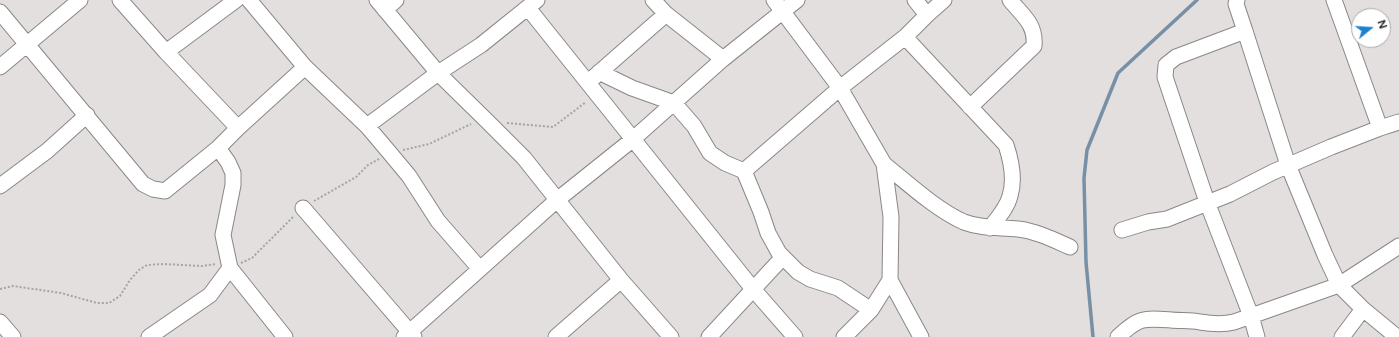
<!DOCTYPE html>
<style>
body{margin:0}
#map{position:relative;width:1399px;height:337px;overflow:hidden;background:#e2dfde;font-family:Figtree,sans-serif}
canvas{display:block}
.north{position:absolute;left:1351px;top:8px;width:40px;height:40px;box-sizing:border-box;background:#fff;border:1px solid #aaa;border-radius:50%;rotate:72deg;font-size:11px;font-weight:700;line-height:16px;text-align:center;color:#2b2a2a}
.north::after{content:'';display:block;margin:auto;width:14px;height:18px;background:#1d82cd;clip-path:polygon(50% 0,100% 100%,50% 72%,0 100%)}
</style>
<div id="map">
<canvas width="1399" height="337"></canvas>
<div class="north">N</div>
</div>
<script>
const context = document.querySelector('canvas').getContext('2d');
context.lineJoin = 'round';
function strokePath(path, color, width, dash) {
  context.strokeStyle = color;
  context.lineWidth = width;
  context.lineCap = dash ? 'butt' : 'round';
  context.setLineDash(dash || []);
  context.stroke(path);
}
strokePath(new Path2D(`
 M1093,337L1086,262L1084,178L1087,150L1118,73L1197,0`), '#7890a6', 3.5);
const minor = new Path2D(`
 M120,0L166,52L238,128
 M249,0L305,67L367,126L389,152L409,176L438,221L480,269
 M377,0L438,73L487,121L524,158L621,280L671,337
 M653,0L666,14L723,59
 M774,0L840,88L884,164L891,217L890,280L921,337
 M915,0L927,15
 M1237,0L1236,4L1245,31
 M1334,0L1380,128
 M528,8L753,289L795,337
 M385,10L396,0
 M0,12L143,184L153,189L165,191L218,148L238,128L305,67
 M905,37L1006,145C1011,160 1015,180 1010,196C1007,208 997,219 990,228
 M166,52L236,0
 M0,67L80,0
 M599,72L632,88L674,103L694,126L710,153L725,163L744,171L761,212L768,233L779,253L798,272L810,279L838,288L871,310
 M593,78L666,14
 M970,107L1034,46C1036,24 1023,16 1010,0
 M367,126L438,73L481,45L537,0
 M218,148L228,162L233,173V185L223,235L230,268L285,337
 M884,164C906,182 938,211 964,222C982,229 1000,227 1018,229C1036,231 1054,240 1070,247
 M744,171L840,88L905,37L927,15L944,0
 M0,186L47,151L87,115
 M303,208L414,337
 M1122,230L1148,222L1167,219L1230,194L1273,172L1331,147L1380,128L1399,122
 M0,322L13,337
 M149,337L210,295L230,268
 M404,337L557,200L632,140L723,59L797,0
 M556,337L621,280
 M709,337L783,257
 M844,337L871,310L890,280
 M1118,337C1139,317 1144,318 1171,320C1181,321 1190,320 1200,322C1212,324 1222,325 1234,322L1339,285L1399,246
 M1257,337L1251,316L1207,202L1165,77L1166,65L1176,57L1245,31L1288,165L1325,255L1339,285L1363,309L1397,337
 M1342,337L1363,309`);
strokePath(minor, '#8b8787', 17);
strokePath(new Path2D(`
 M507,123L553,127L586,102
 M403,150L429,144L471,124
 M314,201L356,177L368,165L379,159
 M241,263L252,258L293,217
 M0,289L13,286L61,293L97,303H109L120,296L130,280L139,270L147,265L163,264L202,266L216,264`), '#a6a4a3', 2, [2, 2]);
strokePath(minor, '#fff', 15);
</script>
